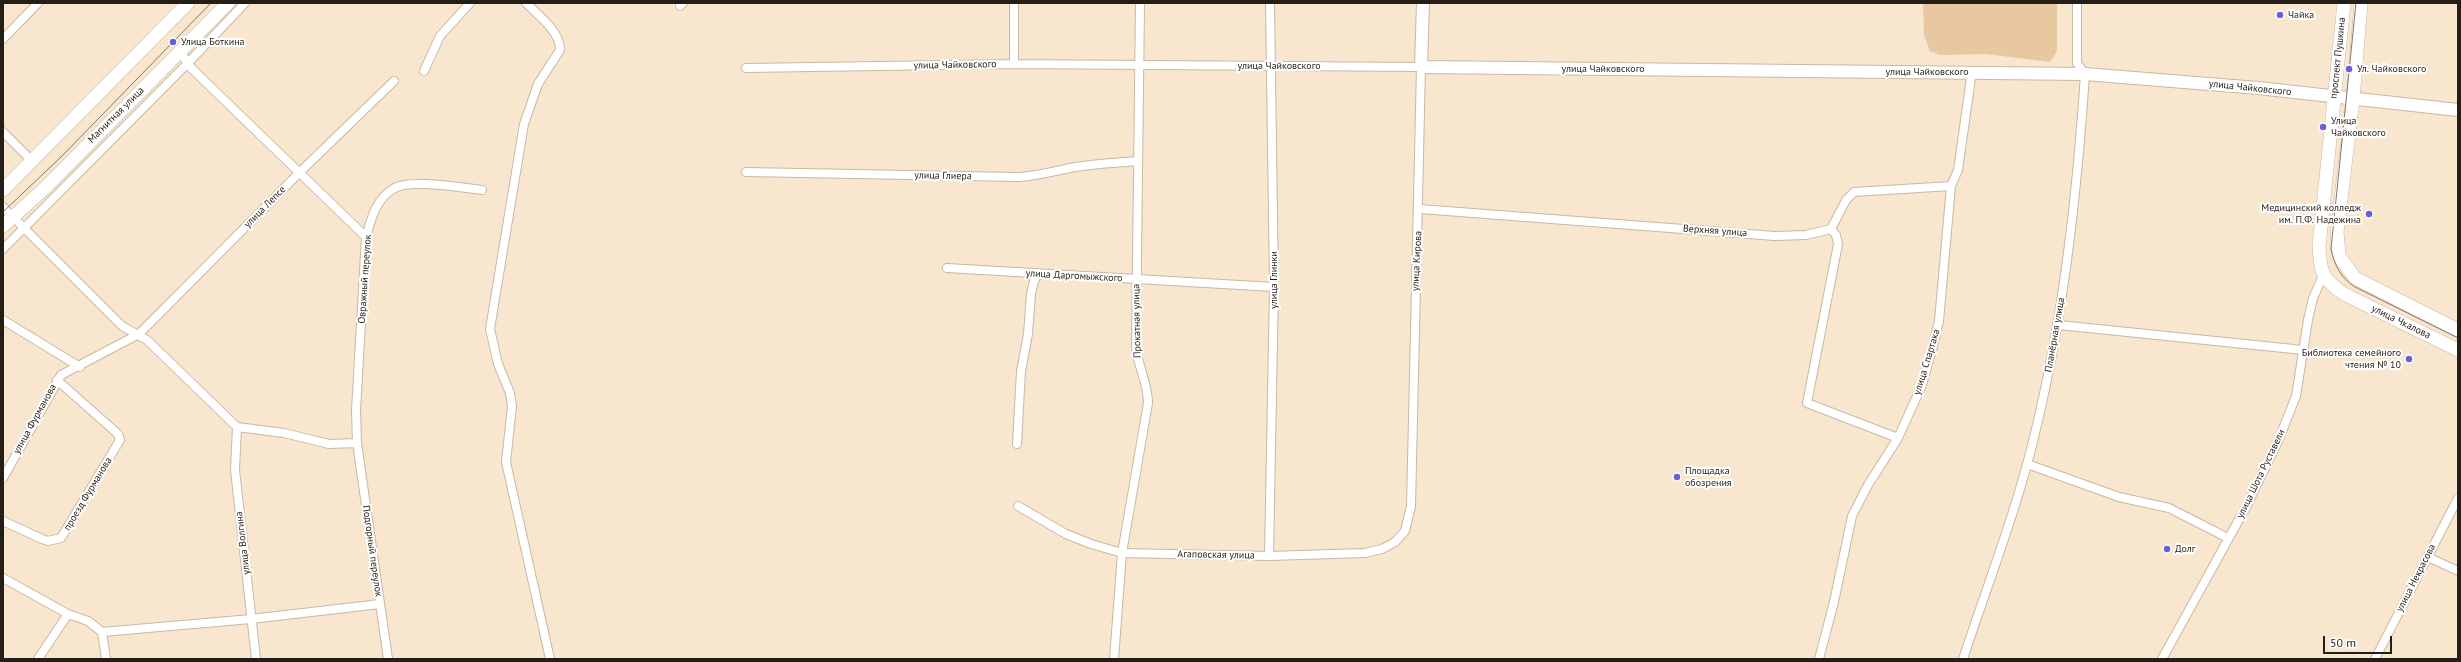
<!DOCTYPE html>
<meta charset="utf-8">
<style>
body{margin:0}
#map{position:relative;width:2461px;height:662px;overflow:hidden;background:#f8e6cf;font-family:"PT Sans",sans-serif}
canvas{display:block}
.frame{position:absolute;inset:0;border:4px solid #251e16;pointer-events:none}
.scale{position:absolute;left:2323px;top:636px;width:69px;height:18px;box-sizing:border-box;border:2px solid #251e16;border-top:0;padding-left:5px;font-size:12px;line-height:14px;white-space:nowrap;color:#251e16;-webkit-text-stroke:3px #fff;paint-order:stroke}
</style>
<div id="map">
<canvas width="2461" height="662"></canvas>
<div class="frame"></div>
<div class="scale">50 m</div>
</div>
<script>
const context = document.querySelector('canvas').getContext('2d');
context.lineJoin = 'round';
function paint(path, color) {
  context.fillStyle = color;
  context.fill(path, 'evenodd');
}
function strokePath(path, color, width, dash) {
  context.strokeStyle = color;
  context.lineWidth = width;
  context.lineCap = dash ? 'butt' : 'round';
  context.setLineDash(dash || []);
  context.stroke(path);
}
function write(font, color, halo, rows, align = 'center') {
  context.font = font + ' "PT Sans",sans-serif';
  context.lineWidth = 4;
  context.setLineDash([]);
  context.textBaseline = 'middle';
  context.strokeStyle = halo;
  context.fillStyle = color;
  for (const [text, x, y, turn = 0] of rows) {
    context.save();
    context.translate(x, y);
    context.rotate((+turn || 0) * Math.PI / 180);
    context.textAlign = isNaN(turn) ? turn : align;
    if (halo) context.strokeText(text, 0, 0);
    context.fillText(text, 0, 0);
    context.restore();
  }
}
paint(new Path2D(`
 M1923,3H2057V51L2050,62L1986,54L1940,55L1930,51L1924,35Z`), '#e7c8a1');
const street = new Path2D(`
 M245,3L187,64L366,237
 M526,3C538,15 561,32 560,50L538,84L524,124L490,329L498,364L510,393L512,406L506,462L550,659
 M680,6L683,3
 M3,39L38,3
 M1014,64V3
 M746,68L1014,64L1421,67L1411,506L1405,531L1395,542L1382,549L1365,553L1269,556L1122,553L1091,544L1066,534L1018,506
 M424,71L440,36L470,3
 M3,132L32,161
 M746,172L1018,177C1036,176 1052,172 1070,168C1092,164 1115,163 1138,161
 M3,207L122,326L147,340L237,427L284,433L329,444L357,443
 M1420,209L1775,236L1806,235L1831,229L1836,235L1838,244L1807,403L1898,438
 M1831,229L1846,200L1854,192L1951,186
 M3,249L187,64L181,50
 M947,268L1274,287
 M3,320L80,367
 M2059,325L2303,350
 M237,427L235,470L256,659
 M1017,444L1021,371L1028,334L1031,294L1034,281L1039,273
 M2027,464L2119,497L2169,508L2228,538
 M3,478L61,375L139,334L300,172L394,81
 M3,521L42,539L48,541L61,538L120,440L118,434L57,380
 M1269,556L1274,287L1270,3
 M2428,557L2458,571
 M3,578L68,614L88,621L102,632L251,619L380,604
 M102,632L106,659
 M38,659L68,614
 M388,659L357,443L356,410L366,237C371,219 376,199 393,189C408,178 462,188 482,190
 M1114,659L1122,553L1148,403C1148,382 1137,366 1136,345L1140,3
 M1819,659L1834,602L1852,516L1868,485L1898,438L1922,385L1932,350L1939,321L1951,186L1958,170L1972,71
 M1963,659C1988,583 2018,507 2036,429C2064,313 2077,193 2085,74L2077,63V3
 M2162,659L2246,507L2279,439L2296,396L2308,320L2313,298L2323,276
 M2375,659L2458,498`);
const secondary = new Path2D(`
 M1423,3L1421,67L2085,74L2258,88L2458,110`);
const primary = new Path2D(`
 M2344,3L2319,246C2320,272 2322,279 2344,294L2458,350
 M2361,3L2353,99L2337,232L2339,256L2355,278L2458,330
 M3,190L188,3
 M3,226L46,187L228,3`);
strokePath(street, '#cab8a3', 10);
strokePath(secondary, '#cab8a3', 14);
strokePath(primary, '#cab8a3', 14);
strokePath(street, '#fff', 8);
strokePath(secondary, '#fff', 12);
strokePath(primary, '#fff', 13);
strokePath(new Path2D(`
 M2356,3L2331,249C2335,266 2340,277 2355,287L2458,338
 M3,212L63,155L211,3`), '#84786a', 1);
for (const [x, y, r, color] of [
 [2280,15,4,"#695fd9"],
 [173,42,4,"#695fd9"],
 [2349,69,4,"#695fd9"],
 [2323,127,4,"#695fd9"],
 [2369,214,4,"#695fd9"],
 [2409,359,4,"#695fd9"],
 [1677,477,4,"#695fd9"],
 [2167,549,4,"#695fd9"]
]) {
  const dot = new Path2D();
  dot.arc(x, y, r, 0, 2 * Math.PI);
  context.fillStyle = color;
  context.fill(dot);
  strokePath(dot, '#fff', 1.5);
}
write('10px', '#251e16', '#fff', [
 ["Чайка",2288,15],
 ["Улица Боткина",181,42],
 ["Ул. Чайковского",2357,69],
 ["Улица",2331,121],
 ["Чайковского",2331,133],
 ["Медицинский колледж",2361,208,"right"],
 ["им. П.Ф. Надежина",2361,220,"right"],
 ["Библиотека семейного",2401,353,"right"],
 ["чтения № 10",2401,365,"right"],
 ["Площадка",1685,471],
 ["обозрения",1685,483],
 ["Долг",2175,549]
], 'left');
write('10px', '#251e16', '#fff', [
 ["проспект Пушкина",2338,58,-84],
 ["улица Чайковского",955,65,-1],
 ["улица Чайковского",1279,66],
 ["улица Чайковского",1603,69],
 ["улица Чайковского",1927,72],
 ["улица Чайковского",2250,88,6],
 ["Магнитная улица",116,115,-45],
 ["улица Глиера",943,176,1],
 ["улица Лепсе",265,207,-45],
 ["Верхняя улица",1715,231,4],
 ["улица Кирова",1417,261,-87],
 ["улица Даргомыжского",1074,276,3],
 ["Овражный переулок",365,279,-86],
 ["улица Глинки",1274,280,-90],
 ["Прокатная улица",1137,321,-91],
 ["улица Чкалова",2401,322,26],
 ["Планёрная улица",2055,335,-80],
 ["улица Спартака",1927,362,-73],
 ["улица Фурманова",35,419,-61],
 ["улица Шота Руставели",2261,474,-64],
 ["проезд Фурманова",88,494,-59],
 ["улица Волгина",243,543,-97],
 ["Подгорный переулок",372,551,82],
 ["Агаповская улица",1216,555,1],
 ["улица Некрасова",2416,578,-63]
]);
</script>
